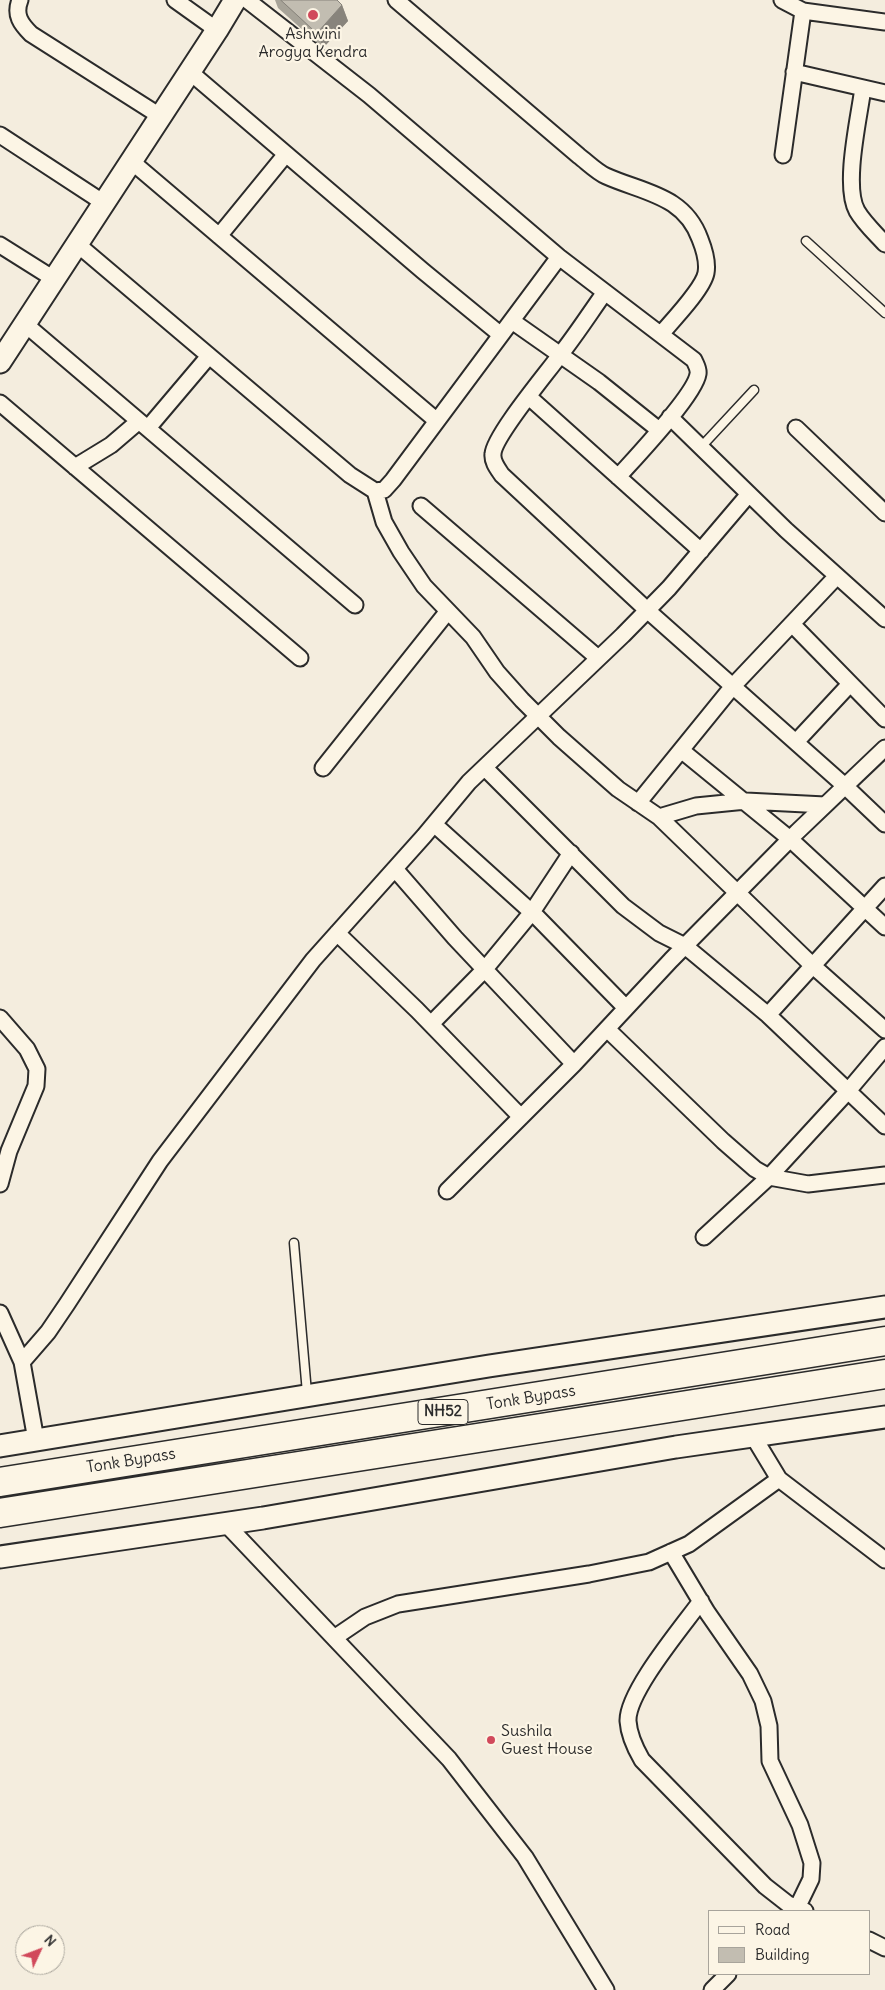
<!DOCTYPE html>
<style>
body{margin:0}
#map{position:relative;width:885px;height:1990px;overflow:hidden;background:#f4edde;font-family:Delius,sans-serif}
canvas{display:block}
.legend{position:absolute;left:708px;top:1910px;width:162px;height:65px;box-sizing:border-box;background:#fcf5e5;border:1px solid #a8a49b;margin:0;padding:6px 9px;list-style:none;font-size:15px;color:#2b2b2b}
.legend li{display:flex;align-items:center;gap:10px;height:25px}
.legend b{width:25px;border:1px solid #a8a49b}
.north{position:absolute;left:15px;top:1925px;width:50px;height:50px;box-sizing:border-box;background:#fcf5e5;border:1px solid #a8a49b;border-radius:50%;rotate:47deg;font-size:14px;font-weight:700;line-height:20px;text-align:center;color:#2b2b2b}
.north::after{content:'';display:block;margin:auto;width:18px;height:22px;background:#d1495b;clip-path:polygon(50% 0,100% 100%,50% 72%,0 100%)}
</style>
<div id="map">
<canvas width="885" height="1990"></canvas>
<ul class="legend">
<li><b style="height:6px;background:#fcf5e5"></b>Road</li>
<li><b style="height:14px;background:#c2bdb1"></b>Building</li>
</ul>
<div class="north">N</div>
</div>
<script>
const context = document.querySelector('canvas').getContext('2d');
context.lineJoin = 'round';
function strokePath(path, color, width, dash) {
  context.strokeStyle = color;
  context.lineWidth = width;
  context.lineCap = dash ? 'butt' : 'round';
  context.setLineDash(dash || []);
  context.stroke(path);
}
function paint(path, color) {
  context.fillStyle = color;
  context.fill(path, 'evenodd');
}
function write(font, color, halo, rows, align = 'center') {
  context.font = font + ' Delius,sans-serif';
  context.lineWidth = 4.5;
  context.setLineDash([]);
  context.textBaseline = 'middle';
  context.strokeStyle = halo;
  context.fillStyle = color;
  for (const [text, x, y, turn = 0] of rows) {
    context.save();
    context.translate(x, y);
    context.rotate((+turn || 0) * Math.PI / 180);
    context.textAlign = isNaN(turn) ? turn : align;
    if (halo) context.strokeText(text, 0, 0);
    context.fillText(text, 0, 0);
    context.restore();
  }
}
const lane = new Path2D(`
 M806,241L885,313
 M701,447L754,390
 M294,1243L307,1393`);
const street = new Path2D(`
 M20,0C14,15 21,24 31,34L160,116
 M175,0L217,30
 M247,0L369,95L559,257L694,360C696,365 699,369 698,374C695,395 634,459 618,477
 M396,0L579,156C587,162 597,172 606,176C644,193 684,195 700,239C704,249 708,262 706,273C703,289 672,321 661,334
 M782,0L803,11L885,22
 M190,72L423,271L501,335
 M794,72L885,93
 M863,88C859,118 843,186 857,211C864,223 876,234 885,244
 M0,135L104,203
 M783,155L803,11
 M131,161L437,421
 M219,236L286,154
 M77,244L350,475L375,491L384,490L393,480L559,257
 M0,245L54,279
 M605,292C590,313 576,335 560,355C547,373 494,436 493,454C492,462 498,469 502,475L647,610L845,786L885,824
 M512,321L599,382L659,430
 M25,324L355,605
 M529,397L701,551
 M0,403L300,658
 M670,417L786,530L885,619
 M148,428L209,356
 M796,428L885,513
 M75,467L111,445L139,421
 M375,491L384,522L401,552L424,586L473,637L497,672L522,700L559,737L618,789L659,817L812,965L885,1030
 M421,506L598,658
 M792,624L885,719
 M796,742L850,684
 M681,750L790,839L885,927
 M323,768L448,611
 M485,768L623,906L659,933L685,946L768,1015L885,1126
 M638,803L733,686L837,576
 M659,817L696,806L746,801L825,805
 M434,824L537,917L626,1008
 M395,869L455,938L574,1064
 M337,933L417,1010L521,1117
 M768,1015L885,886
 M0,1018L27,1049L37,1069L36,1086L9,1151L0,1184
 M431,1024L485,969L532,912L571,853
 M607,1029L723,1141L755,1169L769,1177L808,1184L885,1175
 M447,1191L574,1064L671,960L797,832L885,748
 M704,1237L769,1177L848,1091L885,1047
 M0,1313L22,1362L36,1440
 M22,1362L48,1332L67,1304L160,1161L313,960L424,836L469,782L623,635L669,588L749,494
 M753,1436L779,1479L885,1560
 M225,1523L449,1759L525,1857L606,1990
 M671,1552L707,1612L750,1674L763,1701L769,1726L770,1761L800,1825L812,1863L811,1879L797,1908L794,1911
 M701,1601C683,1626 627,1692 628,1721C629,1736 635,1748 642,1760L765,1886L788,1904L805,1911
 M334,1638L365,1617L398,1604L589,1574L649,1562L689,1544L779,1479
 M869,1940L885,1948
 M712,1990L728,1974`);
const secondary = new Path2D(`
 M0,362L217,30L235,0
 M0,1446L489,1366L885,1307
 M0,1557L263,1518L676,1447L885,1417`);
const highway = new Path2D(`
 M0,1482L885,1341
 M0,1513L885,1374`);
strokePath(lane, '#2b2b2b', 11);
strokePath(street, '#2b2b2b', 19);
strokePath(secondary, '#2b2b2b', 25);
strokePath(highway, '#2b2b2b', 31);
strokePath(lane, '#fcf5e5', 8);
strokePath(street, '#fcf5e5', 15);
strokePath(secondary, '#fcf5e5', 21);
strokePath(highway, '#fcf5e5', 28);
paint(new Path2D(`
 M275,0H337L342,5L348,21L323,48L278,8Z`), '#a7a398');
paint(new Path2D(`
 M342,5L348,21L323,48L317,33Z`), '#88847c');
const building = new Path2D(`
 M281,0H337L342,5L317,33Z`);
paint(building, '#c2bdb1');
strokePath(building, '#88847c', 1);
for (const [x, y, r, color] of [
 [313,15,6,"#d1495b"],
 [491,1740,5,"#d1495b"]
]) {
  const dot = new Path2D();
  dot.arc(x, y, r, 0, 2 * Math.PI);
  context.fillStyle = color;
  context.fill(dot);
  strokePath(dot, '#fcf5e5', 2);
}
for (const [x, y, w] of [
 [443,1412,50]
]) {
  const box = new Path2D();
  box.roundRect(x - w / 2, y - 12.5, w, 25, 4);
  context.fillStyle = '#fcf5e5';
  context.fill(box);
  strokePath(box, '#2b2b2b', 1);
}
write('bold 15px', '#2b2b2b', null, [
 ["NH52",443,1412]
]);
write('16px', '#2b2b2b', '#fcf5e5', [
 ["Ashwini",313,34],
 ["Arogya Kendra",313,52],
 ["Sushila",501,1731,"left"],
 ["Guest House",501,1749,"left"]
]);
write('16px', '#2b2b2b', '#fcf5e5', [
 ["Tonk Bypass",531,1398,-9],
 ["Tonk Bypass",131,1461,-9]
]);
</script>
